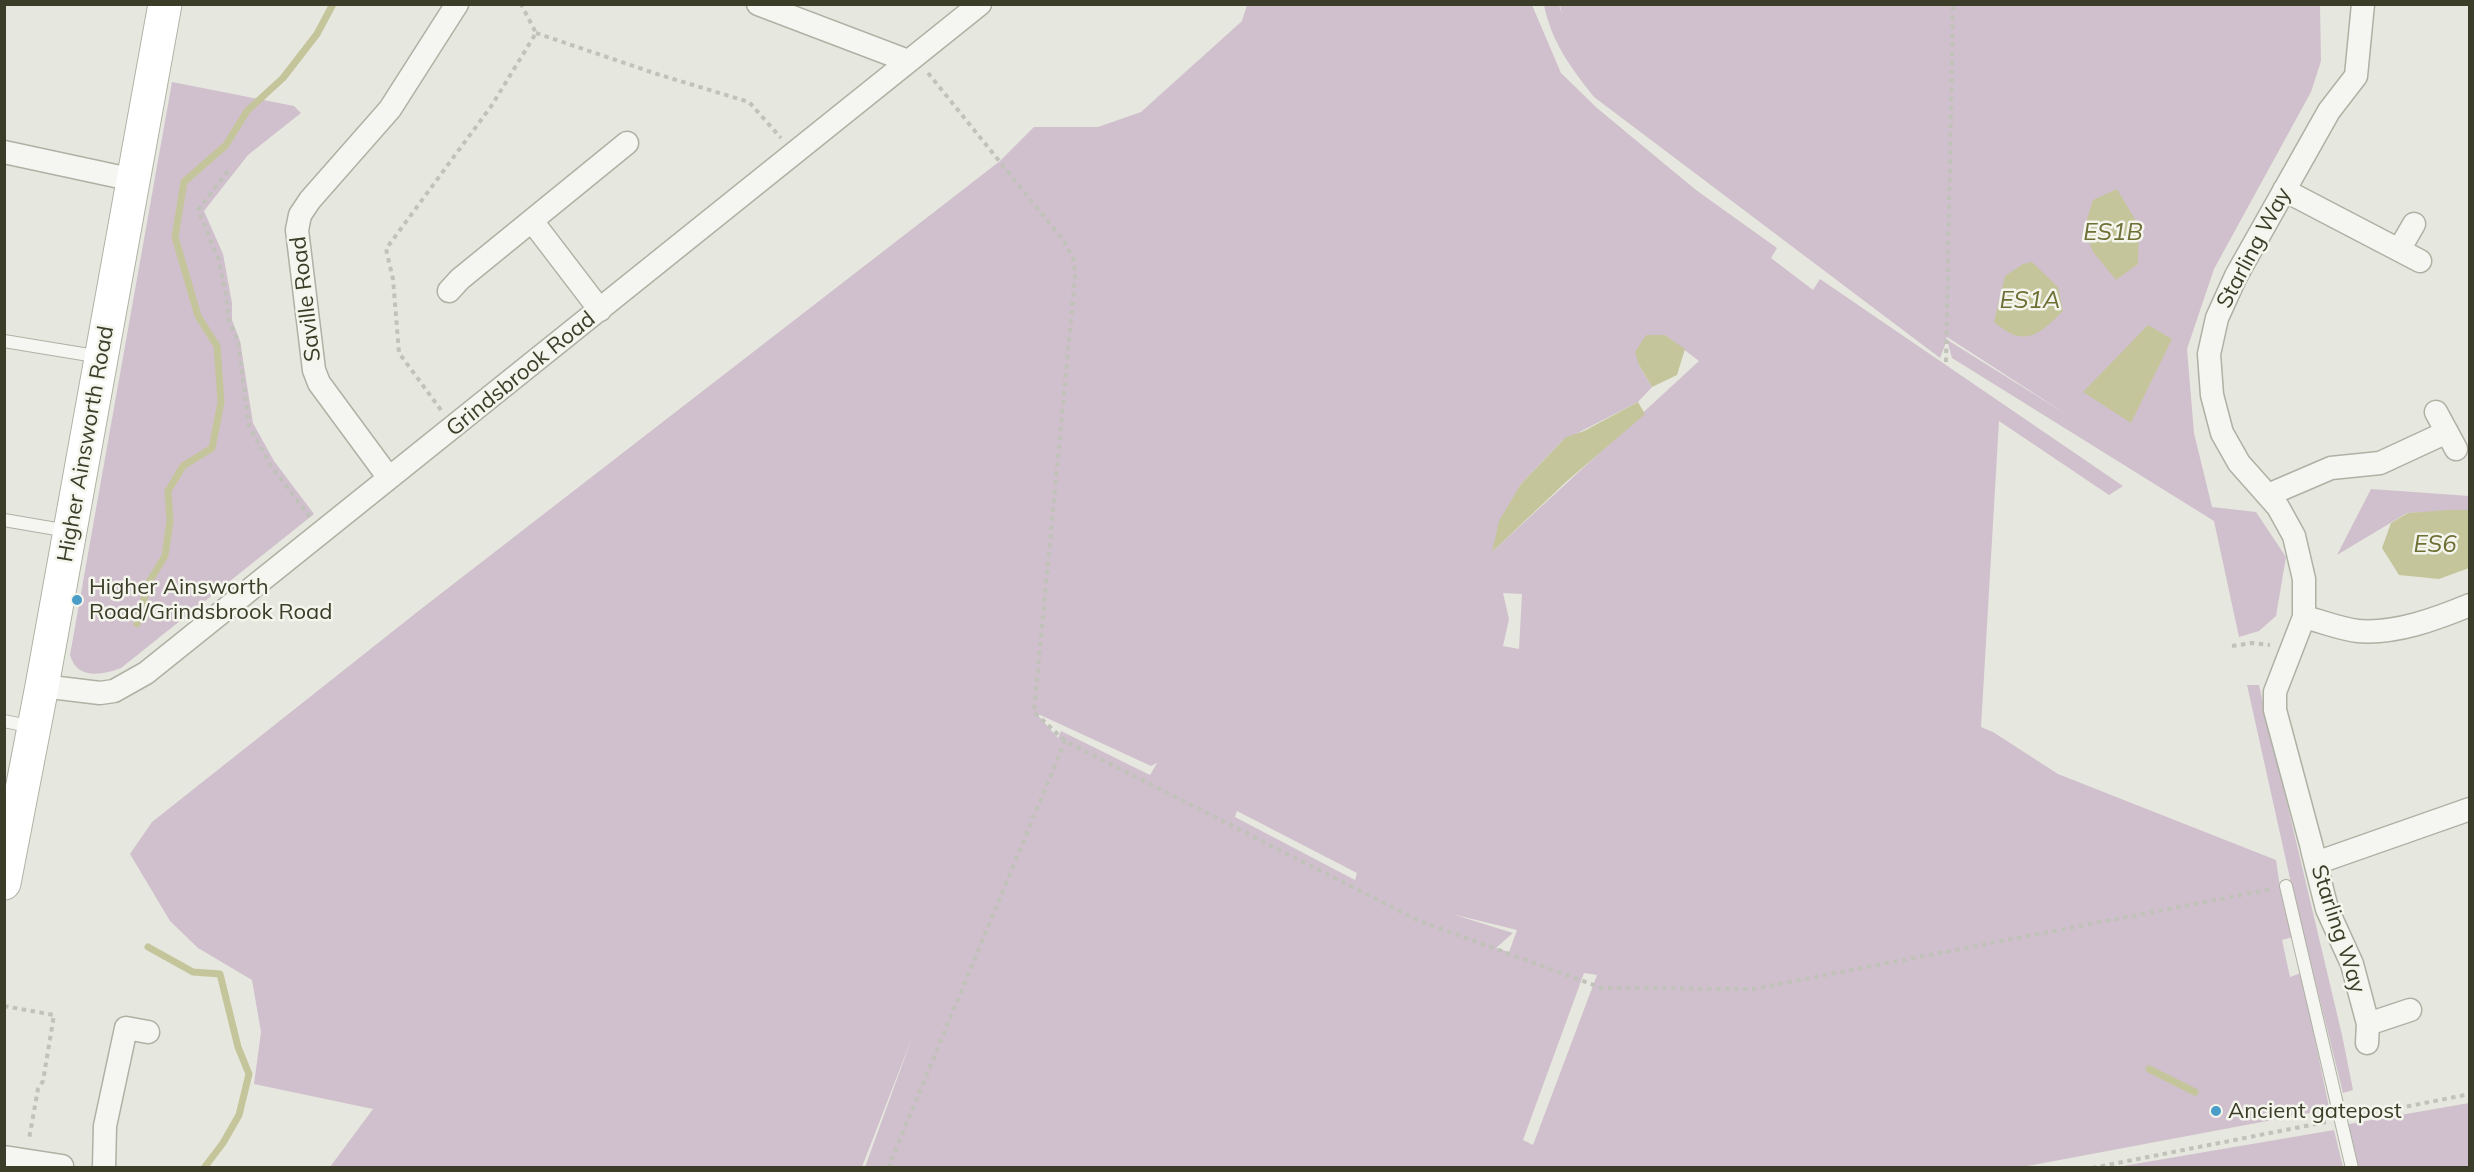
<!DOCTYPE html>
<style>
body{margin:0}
#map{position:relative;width:2474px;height:1172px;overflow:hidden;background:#e6e7de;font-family:Mulish,sans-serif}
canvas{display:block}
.frame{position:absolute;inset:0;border:6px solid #3b3d28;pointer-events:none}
</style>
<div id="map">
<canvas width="2474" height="1172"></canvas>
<div class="frame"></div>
</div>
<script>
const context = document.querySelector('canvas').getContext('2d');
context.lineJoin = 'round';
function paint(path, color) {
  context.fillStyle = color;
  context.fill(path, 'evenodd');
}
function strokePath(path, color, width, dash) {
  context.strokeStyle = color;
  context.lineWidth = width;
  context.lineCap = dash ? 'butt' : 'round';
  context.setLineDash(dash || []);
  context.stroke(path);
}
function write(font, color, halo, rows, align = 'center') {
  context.font = font + ' Mulish,sans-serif';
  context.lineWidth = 5;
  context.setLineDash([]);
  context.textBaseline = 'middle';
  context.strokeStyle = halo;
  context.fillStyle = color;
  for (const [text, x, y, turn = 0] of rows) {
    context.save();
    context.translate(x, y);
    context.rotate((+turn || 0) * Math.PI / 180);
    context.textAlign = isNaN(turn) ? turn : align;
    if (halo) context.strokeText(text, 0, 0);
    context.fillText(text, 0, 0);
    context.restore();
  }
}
paint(new Path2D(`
 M1247,5H1532L1561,73L1597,108L1696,190L1777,248L1771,258L1813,290L1820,279L2123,486L2109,495L1999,421L1981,727L1993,732L2058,774L2276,860L2280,887L2293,937L2282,940L2290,977L2301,973L2329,1107L2315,1112L2017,1168L865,1167L913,1035L862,1167H330L373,1109L254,1084L261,1032L252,980L198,948L170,921L130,854L152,822L421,609L1000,161L1034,127H1098L1141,112L1242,21ZM1665,335L1699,361L1493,551L1521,484L1562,441L1638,402L1652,387L1639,365ZM1503,593L1522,594L1519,649L1503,646L1509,619ZM1036,713L1151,766L1157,763L1150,775L1061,731L1058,738ZM1237,811L1357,873L1355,880L1235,817ZM1452,914L1517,930L1509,952L1496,948L1513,933ZM1584,973L1597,975L1533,1145L1523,1140Z
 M1544,5H1559L1562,14L1560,5H2320L2321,61L2311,92L2214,269L2187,349L2194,433L2212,507L2256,512L2286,557L2276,616L2259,631L2239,637L2214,521L1952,358L1947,340L1940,358L1594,97C1571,68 1551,41 1544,5ZM1947,337L2069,416L1946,339Z
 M172,82L294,106L301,113L248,155L204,211L223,254L232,303V320L240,341L253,423L274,461L314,514L121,668C102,675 77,680 70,655Z
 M2371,489L2469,496V511L2407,513L2337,555Z
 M2247,685H2259L2342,1035L2353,1090L2343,1093L2291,883Z
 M2469,1103V1167H2353L2341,1119L2349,1124Z
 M2334,1130L2343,1167H2117Z`), '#d0c0cd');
paint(new Path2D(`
 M2117,189L2139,226L2138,264L2116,280L2093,252L2084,229L2093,200Z
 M2032,262L2058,287L2063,311C2038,336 2024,348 1994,322L2005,276L2023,264Z
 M2148,325L2172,339L2131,423L2083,392Z
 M1646,335H1665L1685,349L1677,375L1652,387L1639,365L1635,352Z
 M1638,402L1645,414L1567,481L1492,552L1499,521L1521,484L1566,437L1584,431Z
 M2449,510H2469V568L2439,579L2399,575L2382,548L2391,523L2408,513Z`), '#c5c59b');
strokePath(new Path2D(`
 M137,624L149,582L165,556L170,521L168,491L183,466L212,448L221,402L217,346L198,316L175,237L184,182L226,145L247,111L283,78L317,34L333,4
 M148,947L193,972L220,974L238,1047L249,1074L239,1115L223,1143L204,1168
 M2149,1069L2195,1092`), '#c5c59b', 7);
const lane = new Path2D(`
 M4,341L101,357
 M4,520L68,531
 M4,721L33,727
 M2286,886L2352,1168`);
const street = new Path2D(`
 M758,4L908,61
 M2363,4L2356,76L2329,111L2236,276L2217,318L2209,354L2212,395L2222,433L2239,463L2278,507L2294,536L2304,579V617L2275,692V710L2316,863L2470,809
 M4,152L134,180
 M2284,190L2420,261
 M532,221L600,310
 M2399,250L2414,224
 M449,291L460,279L627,143
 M2436,412L2456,449
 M389,478L319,383L314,370L297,230L300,215L310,200L390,109L457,4
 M2268,495L2331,468L2380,463L2447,432
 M2304,617C2321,621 2340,629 2358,631C2396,634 2436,619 2470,605
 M42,686L100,693L114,691L146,673L980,4
 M2312,849L2327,909L2352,964L2368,1024L2367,1043
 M2368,1024L2410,1010
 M4,1157L62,1166
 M104,1168L105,1126L126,1028L148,1032`);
const secondary = new Path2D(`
 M4,883L42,686L165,4`);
strokePath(lane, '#afb1a4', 14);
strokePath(street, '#afb1a4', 25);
strokePath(secondary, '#afb1a4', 35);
strokePath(new Path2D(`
 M536,33L657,74L749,102L781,138
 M928,73L1064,241L1074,260L1075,277L1034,712L1065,741L1417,920L1602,988L1753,989L2272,889
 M228,171L198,210L218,258L226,295L229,321L238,341L249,426L271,466L310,517
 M1946,362L1953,4
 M441,410L399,353L393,279L386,249L492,105L536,33L521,4
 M2232,646L2252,643L2270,645
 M4,1006L54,1015L43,1081L38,1089L29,1139
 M2354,1117L2470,1094
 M888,1168L1065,741
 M2092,1168L2326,1122`), '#c1c2b9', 4, [4.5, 4.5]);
strokePath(lane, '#f5f6f1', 12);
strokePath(street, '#f5f6f1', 22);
strokePath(secondary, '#fff', 33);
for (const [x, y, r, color] of [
 [77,600,6,"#499dc7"],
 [2216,1111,6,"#499dc7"]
]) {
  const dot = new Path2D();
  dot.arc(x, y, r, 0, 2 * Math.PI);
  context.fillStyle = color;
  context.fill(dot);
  strokePath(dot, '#f4f5ed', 2);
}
write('22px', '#3b3d28', '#f4f5ed', [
 ["Starling Way",2254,248,-62],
 ["Saville Road",306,299,-97],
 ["Grindsbrook Road",521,374,-39],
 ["Higher Ainsworth Road",86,444,-80],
 ["Starling Way",2338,929,72]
]);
write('22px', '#3b3d28', '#f4f5ed', [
 ["Higher Ainsworth",89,587],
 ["Road/Grindsbrook Road",89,612],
 ["Ancient gatepost",2228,1111]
], 'left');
write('italic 24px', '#6d6f35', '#f4f5ed', [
 ["ES1B",2113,233],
 ["ES1A",2030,301],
 ["ES6",2435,545]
]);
</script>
